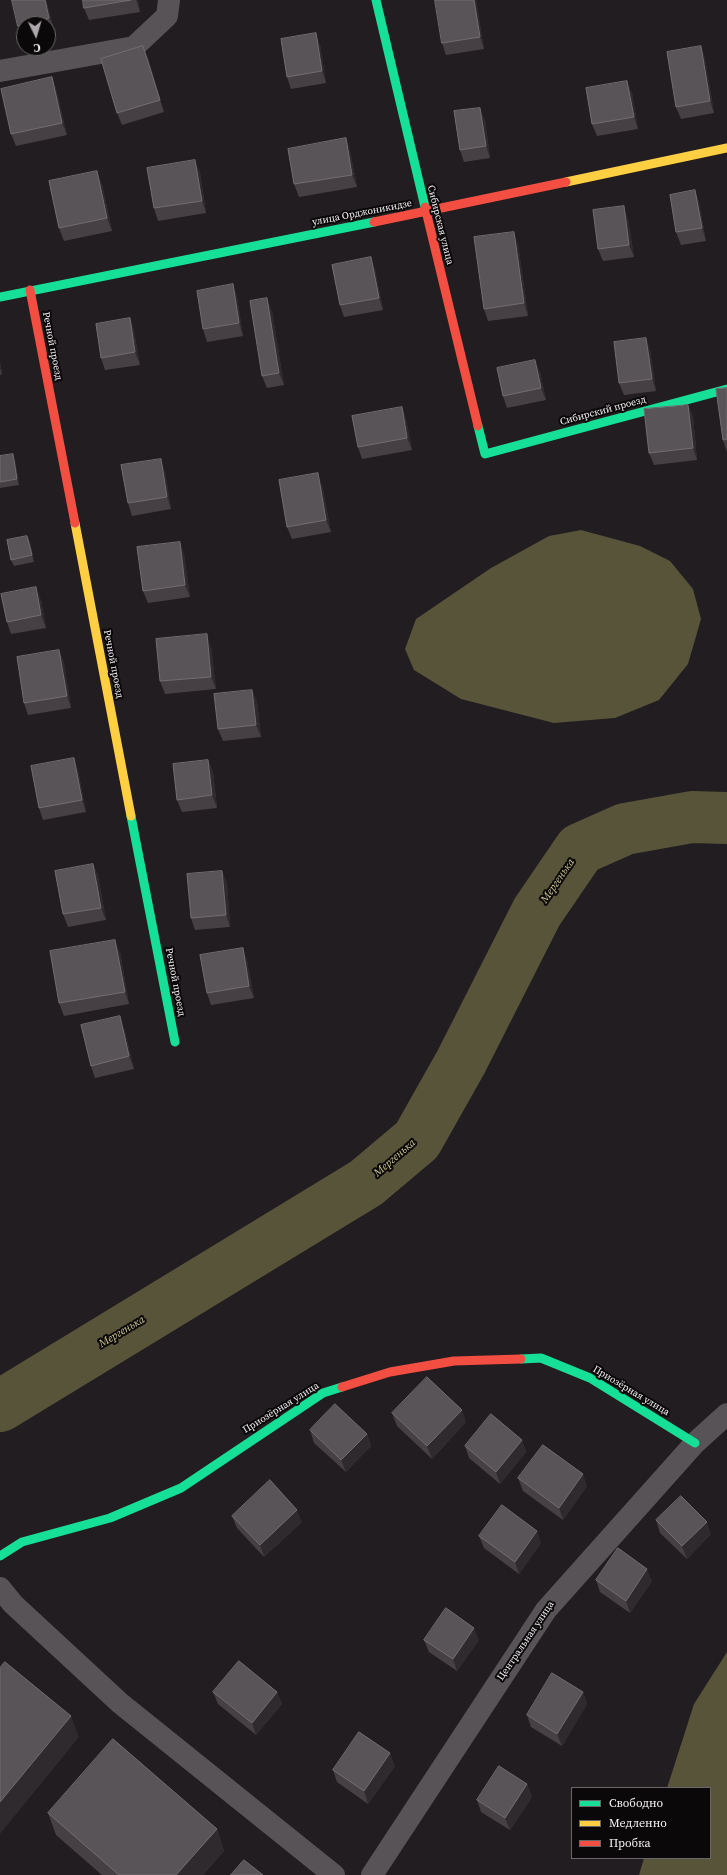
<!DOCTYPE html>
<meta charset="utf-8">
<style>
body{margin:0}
#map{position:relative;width:727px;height:1875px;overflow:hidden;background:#211d20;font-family:"Source Serif 4",serif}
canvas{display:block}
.legend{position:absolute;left:571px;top:1787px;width:140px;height:72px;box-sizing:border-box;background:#0a0809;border:1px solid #696668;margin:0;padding:5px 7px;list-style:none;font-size:12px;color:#f7f3f7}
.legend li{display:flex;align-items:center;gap:8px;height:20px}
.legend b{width:20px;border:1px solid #696668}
.north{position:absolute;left:16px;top:16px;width:40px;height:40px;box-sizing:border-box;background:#0a0809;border:1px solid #696668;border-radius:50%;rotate:175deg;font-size:11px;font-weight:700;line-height:16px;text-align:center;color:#f7f3f7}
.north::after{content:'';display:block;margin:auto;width:14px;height:18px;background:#aca8ac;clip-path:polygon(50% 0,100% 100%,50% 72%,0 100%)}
</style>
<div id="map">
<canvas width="727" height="1875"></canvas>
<ul class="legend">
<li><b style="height:5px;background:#16e098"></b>Свободно</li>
<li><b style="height:5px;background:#ffcf43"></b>Медленно</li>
<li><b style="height:5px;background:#f24e42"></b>Пробка</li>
</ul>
<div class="north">С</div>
</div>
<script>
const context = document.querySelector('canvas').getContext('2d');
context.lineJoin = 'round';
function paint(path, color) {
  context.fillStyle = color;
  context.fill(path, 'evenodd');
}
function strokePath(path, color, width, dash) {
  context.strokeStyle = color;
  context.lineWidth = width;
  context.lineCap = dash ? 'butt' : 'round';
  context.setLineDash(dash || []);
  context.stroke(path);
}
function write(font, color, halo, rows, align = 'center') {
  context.font = font + ' "Source Serif 4",serif';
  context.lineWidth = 4;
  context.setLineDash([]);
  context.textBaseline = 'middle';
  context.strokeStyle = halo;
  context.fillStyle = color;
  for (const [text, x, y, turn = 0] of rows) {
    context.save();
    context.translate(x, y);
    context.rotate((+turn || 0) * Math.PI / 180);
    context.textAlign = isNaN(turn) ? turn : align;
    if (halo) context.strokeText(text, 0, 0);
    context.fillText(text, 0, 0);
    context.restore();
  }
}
paint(new Path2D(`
 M581,530L640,546L670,561L693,589L701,619L688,664L659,700L615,718L554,723L461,699L414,670L405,649L416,619L491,568L549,536Z
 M727,1652V1875H639L644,1858H710V1788H667L694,1704Z`), '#575439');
strokePath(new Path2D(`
 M0,1406L366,1183L417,1140L461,1062L537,912L580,849L625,829L692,817L727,818`), '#575439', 52);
strokePath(new Path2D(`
 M0,71L134,47L167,16L169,0
 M0,1588L13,1604L120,1703L334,1875
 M372,1875L546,1610L695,1443L727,1414`), '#575356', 22);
strokePath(new Path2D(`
 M376,0L425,207
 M0,297L374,222
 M478,426L485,454L727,389
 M131,816L175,1042
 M521,1359L541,1358L590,1378L695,1443
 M0,1556L22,1542L110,1518L181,1488L323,1393L342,1387`), '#16e098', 9);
strokePath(new Path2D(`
 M566,182L727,148
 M75,523L131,816`), '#ffcf43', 9);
strokePath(new Path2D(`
 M425,207L478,426
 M374,222L566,182
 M30,290L75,523
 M342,1387L390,1372L454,1361L521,1359`), '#f24e42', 9);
paint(new Path2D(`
 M46,0L54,30L48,32V24H24V38H22L18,26Z
 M83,0H138L140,12L89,20L84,8Z
 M476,0L484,49L446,55L442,43Z
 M320,45L326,83L291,89L287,77Z
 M701,46L705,59L714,113L681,119L676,107Z
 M148,58L164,112L122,125L117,113Z
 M52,77L56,89L67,135L16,146L11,134Z
 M632,93L638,129L597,136L592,124Z
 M485,120L490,158L464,162L460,150Z
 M346,138L350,151L357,187L299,197L294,184Z
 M200,172L206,213L158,221L154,208Z
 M102,184L112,231L64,241L59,228Z
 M695,190L699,203L706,241L681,245L676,232Z
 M628,219L634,257L603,261L598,249Z
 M518,244L528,316L488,321L484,309Z
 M375,269L383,310L344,317L340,305Z
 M233,284L237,297L243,336L207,342L203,329Z
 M272,311L284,385L267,388L262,376Z
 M130,318L134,331L140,365L105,370L101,358Z
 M650,350L656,391L624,395L619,383Z
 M0,362L2,374L0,375Z
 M540,372L546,400L507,408L503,396Z
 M727,388V452L723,440Z
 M688,405L693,417L697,460L654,465L649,453Z
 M402,407L406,419L412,450L362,459L358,447Z
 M0,456L15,460L19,485L0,488Z
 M165,471L171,509L132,516L128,503Z
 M322,485L331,532L292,539L287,527Z
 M27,536L30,542L34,562L14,566L11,560Z
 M184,554L190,597L148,603L143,591Z
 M41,600L46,628L11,634L7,622Z
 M211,647L216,689L165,694L160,681Z
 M59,650L64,663L71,708L28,715L24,703Z
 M252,690L257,702L261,737L223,741L218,729Z
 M208,760L213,772L217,808L182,812L177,800Z
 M78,770L86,812L43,820L39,808Z
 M93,864L98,876L106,920L68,927L63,914Z
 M222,871L227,883L230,927L195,930L191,918Z
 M243,948L247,961L254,998L211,1005L207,993Z
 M120,952L129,1004L64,1016L59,1003Z
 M124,1028L134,1069L95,1078L91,1066Z
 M392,1413L466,1422L432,1459L397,1426Z
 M310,1430L367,1434L371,1446L346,1472L314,1443Z
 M522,1440L526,1452L500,1484L469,1458L465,1446Z
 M518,1478L587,1486L563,1520L523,1491Z
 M232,1516L302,1522L264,1557L237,1528Z
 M656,1520L711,1534L687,1559L660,1533Z
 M479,1536L541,1543L519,1574L484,1548Z
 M596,1580L652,1581L630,1613L600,1592Z
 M424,1640H479L457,1671L429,1652Z
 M213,1692H277L282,1704L256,1735L218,1704Z
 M583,1692L587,1704L562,1746L531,1727L527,1715Z
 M395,1766L368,1804L337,1782L333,1770Z
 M527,1784L532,1797L510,1830L481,1812L477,1800Z
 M48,1813L217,1829L224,1851L203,1875H102L56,1835Z`), '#464045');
paint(new Path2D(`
 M45,0H46L54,30L49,18Z
 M136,0H138L140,12Z
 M474,0H476L484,49L480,37Z
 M316,33L320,45L326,83L322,71Z
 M143,46L148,58L164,112L160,100Z
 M701,46L705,59L714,113L710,101Z
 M52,77L56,89L67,135L62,123Z
 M627,81L632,93L638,129L634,117Z
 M480,108L485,120L490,158L486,146Z
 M346,138L350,151L357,187L352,175Z
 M195,160L200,172L206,213L202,201Z
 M97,171L102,184L112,231L107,218Z
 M695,190L699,203L706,241L702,228Z
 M624,206L628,219L634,257L629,245Z
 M514,232L518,244L528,316L524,303Z
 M371,257L375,269L383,310L379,298Z
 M233,284L237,297L243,336L239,323Z
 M267,298L272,311L284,385L279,373Z
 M130,318L134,331L140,365L135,352Z
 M646,338L650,350L656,391L652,379Z
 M535,360L540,372L546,400L541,388Z
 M0,362L2,374L0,369Z
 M688,405L693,417L697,460L693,448Z
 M402,407L406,419L412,450L407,438Z
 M13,454L15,460L19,485L17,479Z
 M161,459L165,471L171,509L167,497Z
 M318,473L322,485L331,532L326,520Z
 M27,536L30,542L34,562L32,555Z
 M180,542L184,554L190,597L185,585Z
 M36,587L41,600L46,628L41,615Z
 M207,634L211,647L216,689L211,677Z
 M59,650L64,663L71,708L67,696Z
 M252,690L257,702L261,737L256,725Z
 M74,758L78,770L86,812L82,800Z
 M208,760L213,772L217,808L212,795Z
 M93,864L98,876L106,920L101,908Z
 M222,871L227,883L230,927L226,915Z
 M115,940L120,952L129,1004L125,992Z
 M243,948L247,961L254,998L249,986Z
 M120,1016L124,1028L134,1069L129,1056Z
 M462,1410L466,1422L432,1459L427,1446Z
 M367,1434L371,1446L346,1472L341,1460Z
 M522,1440L526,1452L500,1484L496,1472Z
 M583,1474L587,1486L563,1520L559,1508Z
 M297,1510L302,1522L264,1557L260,1545Z
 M707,1522L711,1534L687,1559L682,1546Z
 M537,1531L541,1543L519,1574L515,1562Z
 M647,1569L652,1581L630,1613L626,1601Z
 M474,1628L479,1640L457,1671L453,1659Z
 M277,1692L282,1704L256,1735L252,1723Z
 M583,1692L587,1704L562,1746L557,1734Z
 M71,1716L79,1737L0,1834V1802Z
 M390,1753L395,1766L368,1804L364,1791Z
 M527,1784L532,1797L510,1830L505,1818Z
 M217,1829L224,1851L203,1875H176Z`), '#2f2a2e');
const building = new Path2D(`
 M12,0H45L49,18L18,26Z
 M83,0H131L84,8Z
 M435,0H474L480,37L442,43Z
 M316,33L322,71L287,77L281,39Z
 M143,46L160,100L117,113L101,59Z
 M701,46L710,101L676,107L667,52Z
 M52,77L62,123L11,134L1,89Z
 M627,81L634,117L592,124L586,88Z
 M480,108L486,146L460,150L454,111Z
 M346,138L352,175L294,184L288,149Z
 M195,160L202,201L154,208L147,168Z
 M97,171L107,218L59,228L49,181Z
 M695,190L702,228L676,232L670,195Z
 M624,206L629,245L598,249L593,210Z
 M514,232L524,303L484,309L474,237Z
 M371,257L379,298L340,305L332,265Z
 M233,284L239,323L203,329L197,291Z
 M267,298L279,373L262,376L250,301Z
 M130,318L135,352L101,358L96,324Z
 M646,338L652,379L619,383L614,342Z
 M535,360L541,388L503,396L497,368Z
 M727,388V439L723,440L716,389Z
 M688,405L693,448L649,453L644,409Z
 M402,407L407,438L358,447L352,416Z
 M13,454L17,479L0,482V456Z
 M161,459L167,497L128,503L121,465Z
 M318,473L326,520L287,527L279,480Z
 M27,536L32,555L11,560L7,540Z
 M180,542L185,585L143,591L137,547Z
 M36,587L41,615L7,622L1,594Z
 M207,634L211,677L160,681L156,639Z
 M59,650L67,696L24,703L17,657Z
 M252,690L256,725L218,729L214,694Z
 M74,758L82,800L39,808L31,766Z
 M208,760L212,795L177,800L173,764Z
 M93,864L101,908L63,914L55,871Z
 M222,871L226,915L191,918L187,874Z
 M115,940L125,992L59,1003L50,951Z
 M243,948L249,986L207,993L200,955Z
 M120,1016L129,1056L91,1066L81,1025Z
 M427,1377L462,1410L427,1446L392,1413Z
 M335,1404L367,1434L341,1460L310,1430Z
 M491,1414L522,1440L496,1472L465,1446Z
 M543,1445L583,1474L559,1508L518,1478Z
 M270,1480L297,1510L260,1545L232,1516Z
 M681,1496L707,1522L682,1546L656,1520Z
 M502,1505L537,1531L515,1562L479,1536Z
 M618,1548L647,1569L626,1601L596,1580Z
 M446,1608L474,1628L453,1659L424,1640Z
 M239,1661L277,1692L252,1723L213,1692Z
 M5,1662L71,1716L0,1802V1668Z
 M552,1673L583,1692L557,1734L527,1715Z
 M359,1732L390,1753L364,1791L333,1770Z
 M113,1739L217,1829L176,1875H119L48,1813Z
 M499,1766L527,1784L505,1818L477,1800Z
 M244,1860L263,1875H231Z`);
paint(building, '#595458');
strokePath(building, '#726d71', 1);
write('10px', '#f7f3f7', '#0a0809', [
 ["улица Орджоникидзе",362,213,-11],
 ["Сибирская улица",440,225,76],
 ["Речной проезд",52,346,79],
 ["Сибирский проезд",603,411,-15],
 ["Речной проезд",113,664,79],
 ["Речной проезд",175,982,79],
 ["Приозёрная улица",631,1391,31],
 ["Приозёрная улица",281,1408,-32],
 ["Центральная улица",526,1641,-56]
]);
write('italic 11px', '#d0c992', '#0a0809', [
 ["Мергенька",558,881,-56],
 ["Мергенька",395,1158,-41],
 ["Мергенька",122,1332,-31]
]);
</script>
